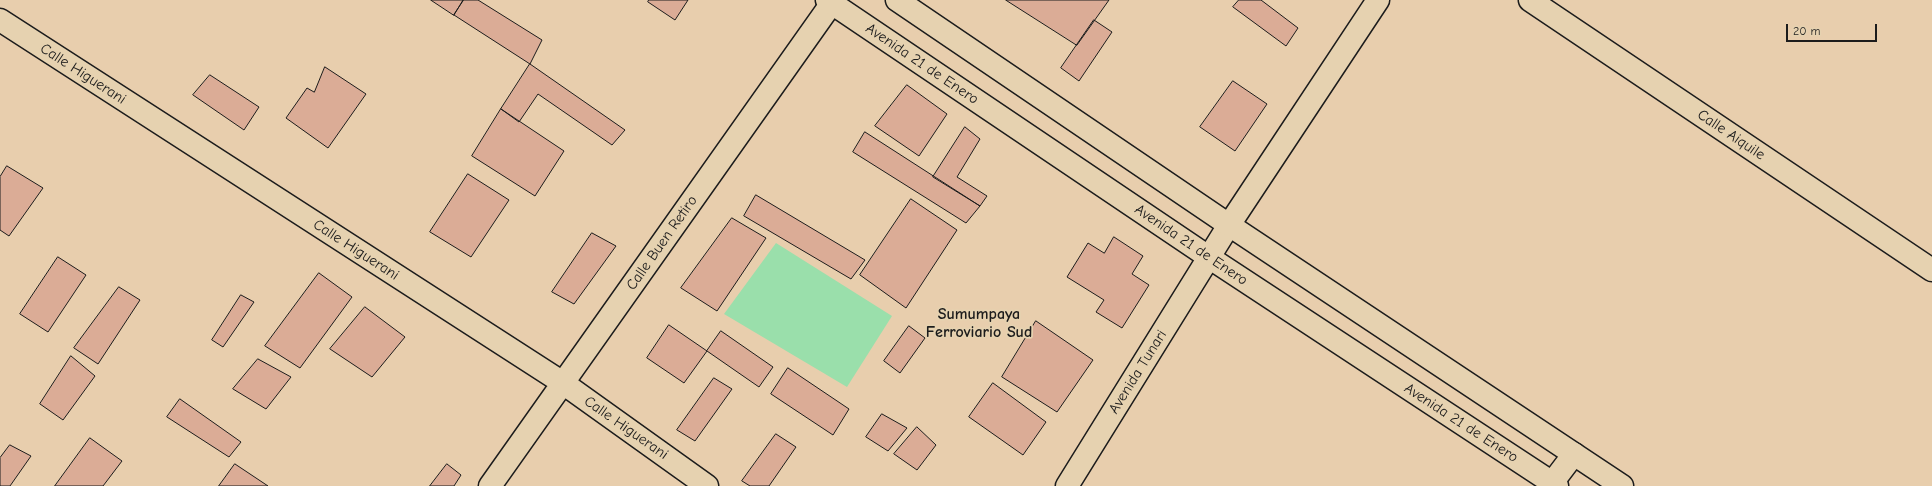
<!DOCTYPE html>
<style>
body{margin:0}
#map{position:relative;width:1932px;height:486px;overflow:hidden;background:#e8cead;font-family:"Comic Neue",sans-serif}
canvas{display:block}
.scale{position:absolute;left:1786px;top:24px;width:91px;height:18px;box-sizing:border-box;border:2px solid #1c1c1c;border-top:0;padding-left:5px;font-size:12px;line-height:14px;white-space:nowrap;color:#1c1c1c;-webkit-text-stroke:3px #e6d2b0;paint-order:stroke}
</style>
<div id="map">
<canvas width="1932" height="486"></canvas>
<div class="scale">20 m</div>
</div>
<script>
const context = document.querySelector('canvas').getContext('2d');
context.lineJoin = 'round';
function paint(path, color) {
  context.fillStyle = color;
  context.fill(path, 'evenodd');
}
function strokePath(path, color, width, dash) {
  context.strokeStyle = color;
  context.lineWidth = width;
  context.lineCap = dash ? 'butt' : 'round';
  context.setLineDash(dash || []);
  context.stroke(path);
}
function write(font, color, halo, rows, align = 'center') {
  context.font = font + ' "Comic Neue",sans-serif';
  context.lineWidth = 3.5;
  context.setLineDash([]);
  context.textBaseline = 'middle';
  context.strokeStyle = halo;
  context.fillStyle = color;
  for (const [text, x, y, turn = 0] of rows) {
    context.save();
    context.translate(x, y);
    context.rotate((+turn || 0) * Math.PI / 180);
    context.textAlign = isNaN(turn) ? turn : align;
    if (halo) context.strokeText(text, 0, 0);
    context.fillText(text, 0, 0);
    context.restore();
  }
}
paint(new Path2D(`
 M776,243L892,316L847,387L724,314Z`), '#9adfab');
const building = new Path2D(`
 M431,0H463L454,15Z
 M464,0H478L542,40L530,64L454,15Z
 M649,0H688L675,20L648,2Z
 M1006,0H1109L1077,45Z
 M1239,0H1261L1298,28L1286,46L1233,7Z
 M1094,20L1112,32L1079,81L1061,68Z
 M530,64L625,130L612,145L538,94L519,122L501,109Z
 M325,67L366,94L328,148L286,118L307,88L314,92Z
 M210,75L259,107L244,130L193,95Z
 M1233,81L1267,104L1235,151L1200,127Z
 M907,85L947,114L919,156L875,126Z
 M501,109L564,151L535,196L472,156Z
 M965,127L980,139L957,177L987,196L980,206L933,177Z
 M865,132L980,206L966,223L853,152Z
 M7,166L43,188L9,236L0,230V177Z
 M468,174L509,200L471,257L430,232Z
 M756,195L865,260L851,279L744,216Z
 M911,199L957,230L906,308L860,275Z
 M732,218L766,238L717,311L681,288Z
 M592,233L616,246L574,304L552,292Z
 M1114,237L1143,256L1132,274L1149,285L1122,328L1096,312L1104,300L1067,277L1088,243L1104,253Z
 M58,257L86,275L48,332L20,314Z
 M319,273L352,297L300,368L265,346Z
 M119,287L140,300L98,364L74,348Z
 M241,295L254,302L223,347L212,340Z
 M365,307L405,337L372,377L330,349Z
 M1036,321L1093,360L1057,412L1002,377Z
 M669,325L707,351L684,383L647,358Z
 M909,326L925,338L900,373L884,361Z
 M721,331L773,367L759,387L707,351Z
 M71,356L95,376L63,420L40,404Z
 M258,359L291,377L266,409L233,389Z
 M788,368L849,409L833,435L771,394Z
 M714,378L732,389L695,441L677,430Z
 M993,383L1046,422L1023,455L969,417Z
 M180,399L241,442L229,457L167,417Z
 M882,414L907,428L888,451L866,437Z
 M917,427L936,445L917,470L894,454Z
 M776,434L796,447L769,486H750L742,481Z
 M90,438L122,461L103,486H55Z
 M10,445L31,456L10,486H0V458Z
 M235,464L268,486H219Z
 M447,464L461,475L454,486H430Z`);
paint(building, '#dbac96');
strokePath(building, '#1c1c1c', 1);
const street = new Path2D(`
 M1530,0L1932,270
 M0,20L563,383L707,486
 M1552,483L1574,454
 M490,486L834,0
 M1067,486L1229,225L1378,0`);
const secondary = new Path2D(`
 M827,0L1210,258L1557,486
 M897,0L1229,225L1622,486`);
strokePath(street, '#1c1c1c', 25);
strokePath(secondary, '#1c1c1c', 25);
strokePath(street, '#e6d2b0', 22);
strokePath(secondary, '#e6d2b0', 22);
write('15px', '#1c1c1c', '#e6d2b0', [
 ["Avenida 21 de Enero",922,64,34],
 ["Calle Higuerani",83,74,33],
 ["Calle Aiquile",1731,135,34],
 ["Calle Buen Retiro",662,243,-55],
 ["Avenida 21 de Enero",1191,245,34],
 ["Calle Higuerani",356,250,33],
 ["Avenida Tunari",1138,372,-58],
 ["Avenida 21 de Enero",1461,423,33],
 ["Calle Higuerani",626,428,35]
]);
write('bold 16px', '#1c1c1c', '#e6d2b0', [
 ["Sumumpaya",979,314],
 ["Ferroviario Sud",979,332]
]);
</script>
